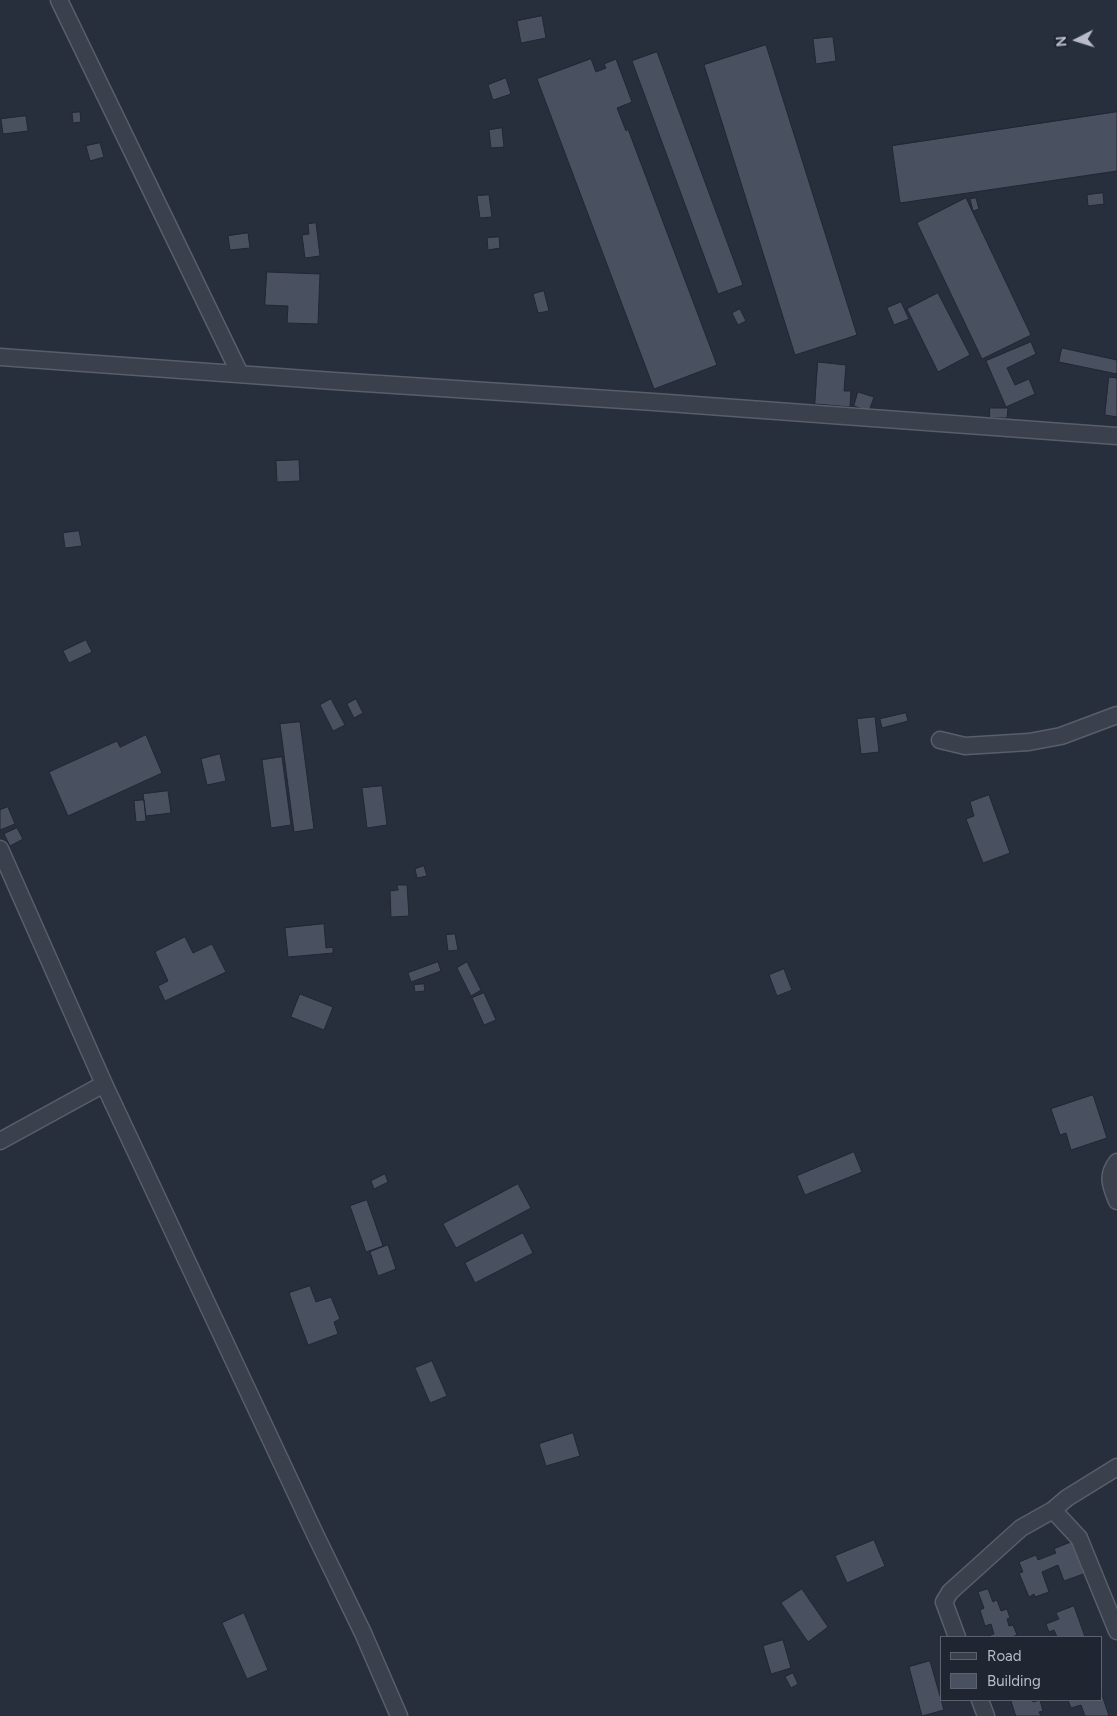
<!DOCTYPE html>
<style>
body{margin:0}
#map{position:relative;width:1117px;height:1716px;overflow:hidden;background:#272e3c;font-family:Figtree,sans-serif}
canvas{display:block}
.legend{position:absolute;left:940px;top:1636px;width:162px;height:65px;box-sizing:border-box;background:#202532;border:1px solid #5c616e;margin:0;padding:6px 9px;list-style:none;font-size:15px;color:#b7bcc8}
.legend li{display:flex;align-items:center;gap:10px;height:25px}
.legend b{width:25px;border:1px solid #5c616e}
.north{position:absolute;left:1052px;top:15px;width:50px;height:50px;-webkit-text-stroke:4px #202532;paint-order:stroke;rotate:265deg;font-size:14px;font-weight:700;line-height:20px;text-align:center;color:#b7bcc8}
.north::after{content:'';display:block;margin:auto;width:18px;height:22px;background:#b7bcc8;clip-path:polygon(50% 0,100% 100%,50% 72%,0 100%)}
</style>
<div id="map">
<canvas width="1117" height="1716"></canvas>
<ul class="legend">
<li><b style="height:6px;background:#3b404d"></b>Road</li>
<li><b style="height:14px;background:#495160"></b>Building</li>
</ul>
<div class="north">N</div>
</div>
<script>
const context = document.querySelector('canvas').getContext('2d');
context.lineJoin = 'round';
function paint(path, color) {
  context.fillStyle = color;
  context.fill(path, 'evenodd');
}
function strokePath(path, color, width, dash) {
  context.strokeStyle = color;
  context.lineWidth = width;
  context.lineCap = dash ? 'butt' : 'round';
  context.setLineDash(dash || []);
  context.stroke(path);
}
const building = new Path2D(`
 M542,16L546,38L521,43L517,21Z
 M833,37L836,61L816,64L813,39Z
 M766,45L857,335L795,355L704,65Z
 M657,52L743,285L718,294L632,61Z
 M591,59L596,72L606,68L604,64L616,59L632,102L617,108L626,131L628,129L717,365L654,389L537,79Z
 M506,78L511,94L493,100L488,85Z
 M80,112L81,122L73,123L72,113Z
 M1117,112V171L900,203L892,146Z
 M26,116L28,131L3,134L1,119Z
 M502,128L504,147L491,148L489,130Z
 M100,143L104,157L90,161L86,146Z
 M1103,193L1104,204L1088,206L1087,195Z
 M489,195L492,217L480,218L477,196Z
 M966,198L1031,335L982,359L917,223Z
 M976,198L979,209L973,211L970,199Z
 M316,223L320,256L305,258L302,235L309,234L308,224Z
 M248,233L250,248L230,250L228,236Z
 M499,237L500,248L488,250L487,238Z
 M267,272L320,274L318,324L287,323L288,306L265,305Z
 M544,291L549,311L538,313L533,294Z
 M938,293L970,355L938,372L907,309Z
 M901,302L909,319L894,325L887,308Z
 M740,309L746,321L738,325L732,313Z
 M1031,342L1036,354L1007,368L1015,385L1029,379L1035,394L1006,407L986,361Z
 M1062,348L1117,360V374L1059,362Z
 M818,362L846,365L844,391H851L850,407L815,404Z
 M1109,377L1117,378V417L1105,415Z
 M858,392L874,397L869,411L854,406Z
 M990,408H1008L1007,418H990Z
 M299,460L300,481L277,482L276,461Z
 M79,531L82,546L65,548L63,533Z
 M86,640L92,652L69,663L63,651Z
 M331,699L345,725L333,731L320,705Z
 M356,699L363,713L354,718L347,704Z
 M906,713L908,721L882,728L880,719Z
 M875,717L879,752L861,754L857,719Z
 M300,722L314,829L294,832L280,724Z
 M146,735L162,773L68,816L49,772L117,741L120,747Z
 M220,754L226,781L207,785L201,759Z
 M282,757L291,825L271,828L262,760Z
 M382,786L387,825L367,828L362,788Z
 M168,791L171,813L146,816L143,794Z
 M989,795L1010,853L983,863L966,819L974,816L970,802Z
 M144,800L146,821L136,822L134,801Z
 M8,807L15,824L0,830V810Z
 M17,828L23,839L10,846L4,834Z
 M424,866L427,876L417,878L415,869Z
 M397,885H407L409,916L391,917L390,891L398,890Z
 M324,924L326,948L333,947V953L288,957L285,928Z
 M455,934L458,950L448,951L446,935Z
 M185,937L193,953L212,944L226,972L165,1001L158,986L168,981L155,952Z
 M438,962L441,971L411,982L408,973Z
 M467,962L481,990L471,996L457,968Z
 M784,969L792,990L777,996L769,975Z
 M424,984L425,991L415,992L414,985Z
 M484,993L496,1020L484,1025L472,998Z
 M300,994L333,1007L324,1030L291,1017Z
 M1093,1095L1107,1138L1071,1150L1066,1133L1060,1135L1051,1109Z
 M854,1152L862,1172L805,1195L797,1176Z
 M385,1174L388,1182L374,1189L371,1181Z
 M518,1184L531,1208L456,1248L443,1224Z
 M367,1200L383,1246L366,1252L350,1206Z
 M523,1233L533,1253L475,1283L465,1263Z
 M388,1245L396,1269L378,1276L370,1252Z
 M310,1286L316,1302L331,1297L340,1319L334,1322L338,1334L308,1345L289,1293Z
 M432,1361L447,1396L430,1403L415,1368Z
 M573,1433L580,1456L546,1466L539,1444Z
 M874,1540L885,1566L847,1583L835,1556Z
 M1074,1541L1086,1573L1064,1581L1058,1565L1042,1572L1049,1592L1035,1597L1034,1594L1029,1597L1019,1573L1023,1572L1019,1562L1036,1555L1038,1560L1056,1553L1054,1549Z
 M802,1589L828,1627L808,1642L781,1603Z
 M988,1589L993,1602L997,1600L1001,1611L1007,1609L1010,1618L1007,1619L1009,1626L1013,1625L1017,1635L1012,1637H991L990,1635L994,1634L991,1624L985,1626L980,1610L984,1608L978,1592Z
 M1074,1606L1085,1637H1057L1054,1630L1049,1632L1046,1624L1059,1619L1056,1613Z
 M244,1613L268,1670L247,1679L222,1623Z
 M783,1640L791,1668L771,1674L763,1646Z
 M930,1661L944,1710L922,1716L909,1667Z
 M793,1673L798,1684L791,1688L785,1677Z
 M1102,1695L1109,1716H1085L1081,1705L1071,1708L1068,1700H1101Z
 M1011,1700H1032L1033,1702L1040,1700L1043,1711L1039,1712L1041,1716H1016Z`);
paint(building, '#495160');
strokePath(building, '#222734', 1);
const street = new Path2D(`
 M59,0L240,374
 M0,357L334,381L654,402L1117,436
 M940,740L965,746L1029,742L1061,736L1117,715
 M0,849L104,1084L315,1534L363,1633L399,1716
 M0,1141L104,1084
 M1117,1162C1106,1176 1111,1186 1117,1201
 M1053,1510L1079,1538L1117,1631
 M957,1637L944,1602L950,1592L1021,1528L1053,1510L1067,1498L1117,1467
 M980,1700L986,1716`);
strokePath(street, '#595e6b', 19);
strokePath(street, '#3b404d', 16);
</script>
